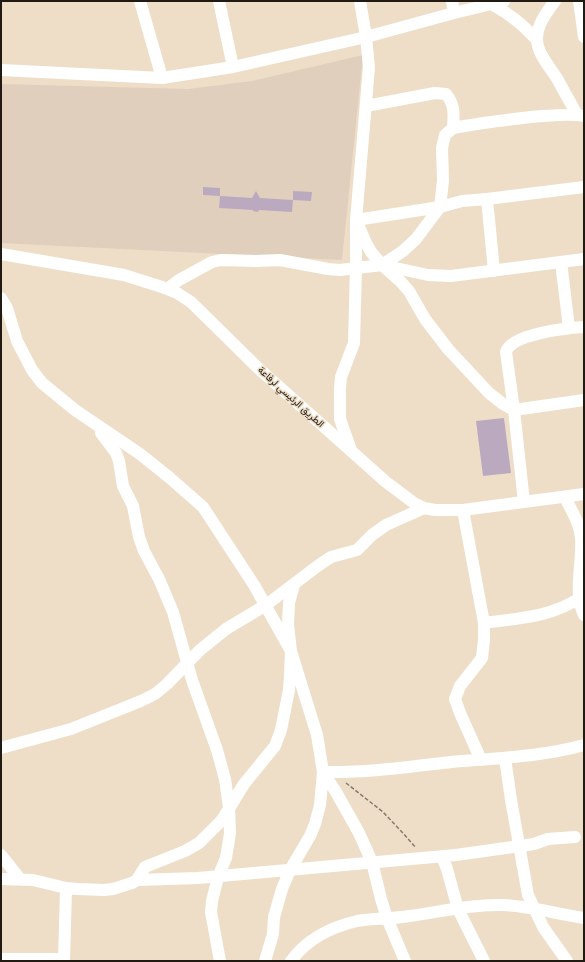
<!DOCTYPE html>
<meta charset="utf-8">
<style>
body{margin:0}
#map{position:relative;width:585px;height:962px;overflow:hidden;background:#eedec8;font-family:"Golos Text",sans-serif}
canvas{display:block}
.frame{position:absolute;inset:0;border:2px solid #201a12;pointer-events:none}
</style>
<div id="map">
<canvas width="585" height="962"></canvas>
<div class="frame"></div>
</div>
<script>
const context = document.querySelector('canvas').getContext('2d');
context.lineJoin = 'round';
function paint(path, color) {
  context.fillStyle = color;
  context.fill(path, 'evenodd');
}
function strokePath(path, color, width, dash) {
  context.strokeStyle = color;
  context.lineWidth = width;
  context.lineCap = dash ? 'butt' : 'round';
  context.setLineDash(dash || []);
  context.stroke(path);
}
function write(font, color, halo, rows, align = 'center') {
  context.font = font + ' "Golos Text",Vazirmatn,sans-serif';
  context.lineWidth = 3;
  context.setLineDash([]);
  context.textBaseline = 'middle';
  context.strokeStyle = halo;
  context.fillStyle = color;
  for (const [text, x, y, turn = 0] of rows) {
    context.save();
    context.translate(x, y);
    context.rotate((+turn || 0) * Math.PI / 180);
    context.textAlign = isNaN(turn) ? turn : align;
    if (halo) context.strokeText(text, 0, 0);
    context.fillText(text, 0, 0);
    context.restore();
  }
}
paint(new Path2D(`
 M363,55L342,260L1,243V84L188,89L252,81Z`), '#e1cfbe');
paint(new Path2D(`
 M203,187L220,188V196L203,195Z
 M256,191L260,198L293,200L292,212L259,210L258,212L253,211V210L219,208L220,196L252,198Z
 M293,191L312,192L311,201L293,200Z
 M504,418L511,473L483,476L476,421Z`), '#bbaabf');
strokePath(new Path2D(`
 M346,783L383,812L401,831L416,848`), '#867b6c', 1.5, [4, 2]);
strokePath(new Path2D(`
 M140,1L162,78
 M219,1L233,67
 M452,1L454,13
 M555,1C547,12 537,24 537,39C537,54 551,68 558,80C564,92 571,103 577,115
 M579,1L584,37
 M491,4C510,14 522,24 537,40
 M1,70L162,78L233,67L366,37L454,13L504,1
 M366,106L435,93L446,94C455,105 454,114 453,128L445,135L442,148L443,181L440,207L416,239L403,251L382,265
 M453,128C479,123 505,120 531,117C548,116 567,113 584,116
 M584,187L487,199L462,201L440,207L356,220L366,243L371,252L382,265L400,281L409,291L425,319L448,349L489,393L503,404L514,410L584,400
 M487,199L494,271
 M1,254L124,275L162,287L177,293L191,302L258,368L386,482L414,503L424,508L435,510H463L584,494
 M561,262L569,328
 M167,289L179,280L212,262L221,260L256,261L280,260L328,269L340,270L382,265L428,275L451,276L584,259
 M1,298L7,308L17,341L32,370L42,383L75,410L140,454L170,478L203,507L254,585L291,651L317,735L323,772L320,805L315,824L310,836L290,870L282,889L274,917L273,934L265,961
 M101,433L116,453L119,461L123,486L133,506L139,537L144,551L159,579L173,612L192,680L217,750L225,779L229,808L230,833L226,858L218,877L212,901L211,912L220,961
 M351,450L340,419V389L341,377L354,343L356,267V220L369,67L366,37L360,1
 M565,497C571,510 580,523 581,537C583,561 573,594 584,615
 M524,502L514,410L506,352C511,334 567,328 584,327
 M463,510L484,623V640L482,658L460,686L455,699L460,713L481,760
 M484,623C519,618 548,618 580,598
 M1,748L71,729L141,701L155,694L167,684L200,650L226,629L266,605L319,565L331,557L357,550L372,535L386,525L424,508
 M505,758L511,800L528,895L543,927L567,961
 M323,772C366,773 408,767 451,762C496,758 540,757 584,745
 M323,772L336,792L359,833L372,862L381,899L387,918L405,961
 M1,855L20,879
 M442,856L447,869L458,909L484,961
 M1,879L33,880L66,888L78,889L104,890L113,889L132,883L137,880L145,867L185,851L199,843L222,820L244,784L275,746L281,730L289,690L290,675L291,651L288,625L289,603L294,585
 M137,880L198,878L456,855L534,844L548,839L575,837
 M1,959H64
 M64,961L66,888
 M291,961C307,939 331,927 357,921C374,918 392,919 409,916C440,912 471,904 503,905C530,906 557,914 584,918`), '#fff', 12);
write('10px', '#201a12', '#eedec8', [
 ["الطريق الرئيسي لرفاعة",291,397,42]
]);
</script>
